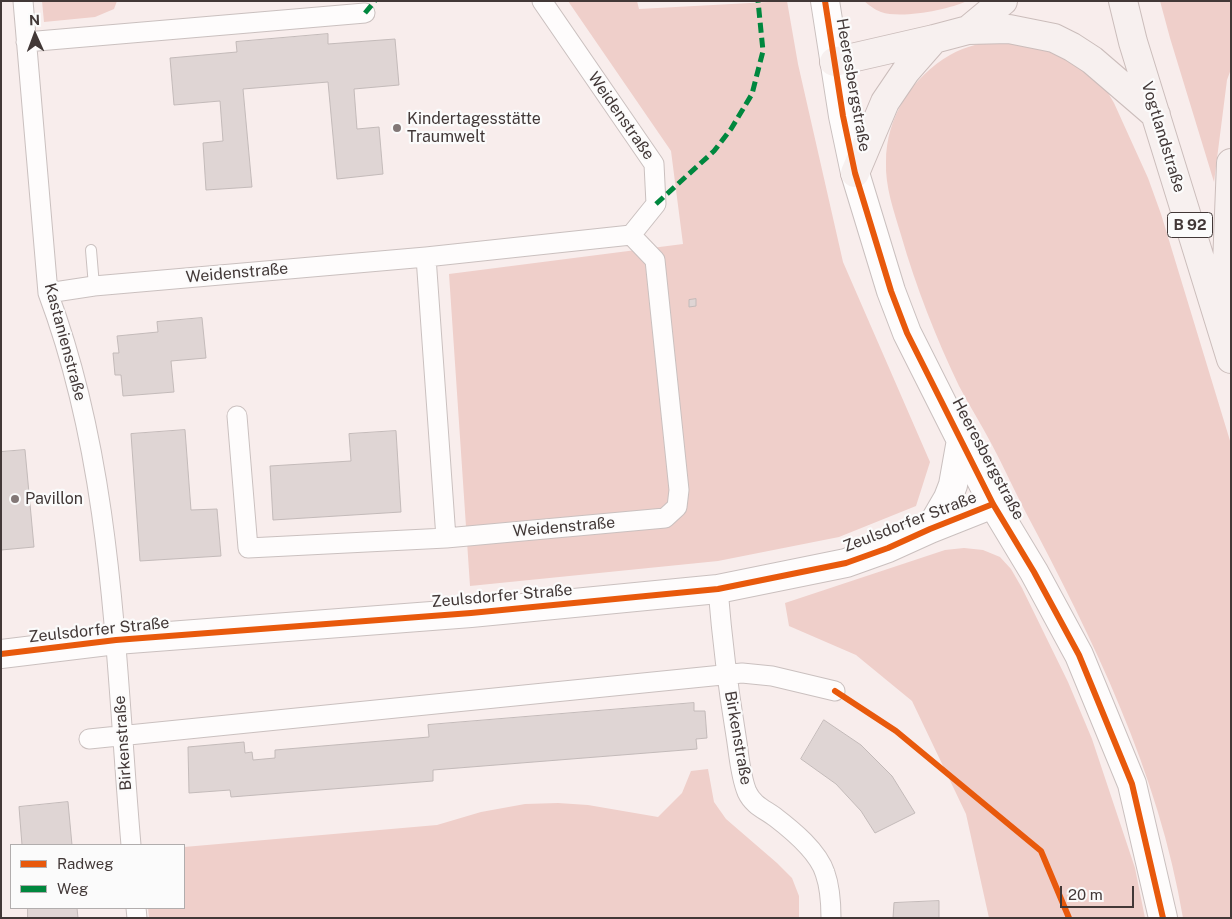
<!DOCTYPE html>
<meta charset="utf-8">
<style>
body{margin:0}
#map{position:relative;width:1232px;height:919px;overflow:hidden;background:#f8edec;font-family:"Public Sans",sans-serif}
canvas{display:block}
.frame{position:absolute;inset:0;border:2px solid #423837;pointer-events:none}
.legend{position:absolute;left:10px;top:844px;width:175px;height:65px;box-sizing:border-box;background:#fbfbfb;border:1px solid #b1adad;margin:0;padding:6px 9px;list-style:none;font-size:15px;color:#423837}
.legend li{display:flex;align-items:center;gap:10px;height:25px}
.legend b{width:25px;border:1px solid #b1adad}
.north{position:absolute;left:10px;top:10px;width:50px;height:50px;-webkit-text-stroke:4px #fbfbfb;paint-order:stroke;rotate:358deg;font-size:14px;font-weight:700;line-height:20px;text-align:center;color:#423837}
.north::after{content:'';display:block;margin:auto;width:18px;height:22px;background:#423837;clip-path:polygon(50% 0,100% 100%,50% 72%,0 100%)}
.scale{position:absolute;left:1060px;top:886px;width:74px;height:22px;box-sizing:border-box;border:2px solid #423837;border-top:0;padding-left:6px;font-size:15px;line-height:18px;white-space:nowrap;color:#423837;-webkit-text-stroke:4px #fbfbfb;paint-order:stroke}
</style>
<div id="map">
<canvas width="1232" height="919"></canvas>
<div class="frame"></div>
<ul class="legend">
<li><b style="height:6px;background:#e8590c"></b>Radweg</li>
<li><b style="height:6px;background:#00873e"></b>Weg</li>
</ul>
<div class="north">N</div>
<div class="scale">20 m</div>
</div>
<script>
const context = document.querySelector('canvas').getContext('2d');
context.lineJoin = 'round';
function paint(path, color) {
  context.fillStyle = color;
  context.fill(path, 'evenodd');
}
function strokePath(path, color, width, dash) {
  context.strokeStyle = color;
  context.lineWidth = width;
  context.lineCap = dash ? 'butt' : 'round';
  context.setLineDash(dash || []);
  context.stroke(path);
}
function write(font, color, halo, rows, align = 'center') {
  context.font = font + ' "Public Sans",sans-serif';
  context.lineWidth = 4.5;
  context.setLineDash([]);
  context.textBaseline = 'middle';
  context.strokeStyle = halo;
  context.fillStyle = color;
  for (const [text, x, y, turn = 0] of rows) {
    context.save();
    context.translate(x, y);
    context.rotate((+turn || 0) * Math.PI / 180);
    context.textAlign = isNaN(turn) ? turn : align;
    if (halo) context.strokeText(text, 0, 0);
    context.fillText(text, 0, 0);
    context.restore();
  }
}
paint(new Path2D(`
 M42,1H117L114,9L95,17L44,22Z
 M568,1H637L639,9L787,1L798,64L843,262L930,462L916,506L839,537L718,561L470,586L449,274L683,244L671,151Z
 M864,1H967C948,10 901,19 881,12C875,10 869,5 864,1Z
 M1160,1H1231V69L1227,80L1214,182L1170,38Z
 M1003,38L1059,50L1100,79L1114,103L1148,178L1161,214L1231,444V918H1183C1159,773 1093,639 1025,511C1013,488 1003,465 991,443C981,424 969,405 959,386C936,338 916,287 901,235C894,211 885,187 886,162C886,117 912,77 950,55C966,46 985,42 1003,38Z
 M964,548L983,550L1000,557L1011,569L1022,588L1068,682L1092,739L1135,868L1145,918H989L966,814L912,701L856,655L789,626L785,603L945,550Z
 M708,769L714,802L726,819L777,863L792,878L799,896V918H149L148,908H184V847L437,825L481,812L525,804L558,803L588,805L658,817L682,793L691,771Z`), '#efcfca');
const building = new Path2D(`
 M328,34V44L395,39L399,85L354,89L357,129L379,127L383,174L337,179L328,82L243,89L252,187L206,190L203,143L223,141L220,101L174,105L170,58L237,52L236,42Z
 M696,299V306L689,307V300Z
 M202,318L206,358L171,361L174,392L123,396L121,375H115L113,353H119L117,336L158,332L157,322Z
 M185,430L191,510L217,509L221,556L140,561L131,434Z
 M396,431L401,512L273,520L270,466L351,461L349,434Z
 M25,450L34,547L1,550V452Z
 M694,703V711H705L707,738L696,739L697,749L433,770V781L231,797L230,790L189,793L188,747L244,742L245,753L252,752L253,760L275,758V750L429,737L428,725Z
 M824,720L861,745L892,776L915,813L875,833L861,811L836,784L801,759Z
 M68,802L72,845H22L19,807Z
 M939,901V918H893L894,903Z
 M28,908H77L78,918H28Z`);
paint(building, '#dfd5d4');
strokePath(building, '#c3bab9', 1);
const lane = new Path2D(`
 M91,250L94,286`);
const street = new Path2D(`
 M23,1L48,293C114,469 115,661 131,845
 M26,42L365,13
 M426,257L446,538
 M48,293L94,286L426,257L631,235L656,204L654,164L542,1
 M237,416L248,548L446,538L665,518L677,507L679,490L655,260L631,235
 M718,589C722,639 728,687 736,736C739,754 740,775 747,792C753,805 764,809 775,817C792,830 818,851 825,873C830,887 831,903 831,918
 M89,739L742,673L772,676L835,691
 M136,908L137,918`);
const secondary = new Path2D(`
 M825,1L843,116L855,173L891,291L907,333L993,504L1034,572L1079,655L1132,784L1163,918
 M930,529L948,498L953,485L961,440
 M1,654L116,640L471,613L718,589L846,563L888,548L930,529L993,504`);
const primary = new Path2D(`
 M1123,1L1133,42L1231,359
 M968,30L1003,1
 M834,62L934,39L968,30L1009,29L1054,38L1072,47L1092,60L1156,115
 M855,173L885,102L906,71L934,39
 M1225,315L1231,163`);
strokePath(lane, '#cac0bf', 12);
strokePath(street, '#cac0bf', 21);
strokePath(secondary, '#cac0bf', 30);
strokePath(primary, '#cbbdbb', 30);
strokePath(lane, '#fefcfc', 10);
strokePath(street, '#fefcfc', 19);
strokePath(secondary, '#fefcfc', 28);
strokePath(primary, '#f7f0ef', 28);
strokePath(new Path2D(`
 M365,13L375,1
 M656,204L714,151L731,129L752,94L763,51L758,1`), '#00873e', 5, [10, 5]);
strokePath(new Path2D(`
 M825,1L843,116L855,173L891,291L907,333L993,504L1034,572L1079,655L1132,784L1163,918
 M1,654L116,640L471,613L718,589L846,563L888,548L930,529L993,504
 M835,691L896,731L1041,851L1069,918`), '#e8590c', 6);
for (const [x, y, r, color] of [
 [397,128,5,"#827776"],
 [15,499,5,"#827776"]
]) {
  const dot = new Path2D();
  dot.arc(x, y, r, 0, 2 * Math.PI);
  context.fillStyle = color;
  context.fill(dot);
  strokePath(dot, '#fbfbfb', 2);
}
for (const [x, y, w] of [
 [1190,225,45]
]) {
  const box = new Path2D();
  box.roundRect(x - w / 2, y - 12.5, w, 25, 4);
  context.fillStyle = '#fbfbfb';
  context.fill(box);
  strokePath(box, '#423837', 1);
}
write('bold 15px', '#423837', null, [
 ["B 92",1190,225]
]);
write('16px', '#423837', '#fbfbfb', [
 ["Heeresbergstraße",853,85,80],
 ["Weidenstraße",621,116,55],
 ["Vogtlandstraße",1163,137,73],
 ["Weidenstraße",237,273,-5],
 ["Kastanienstraße",65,342,75],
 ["Heeresbergstraße",988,459,62],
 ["Zeulsdorfer Straße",910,522,-21],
 ["Weidenstraße",564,527,-5],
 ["Zeulsdorfer Straße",502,596,-5],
 ["Zeulsdorfer Straße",99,630,-6],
 ["Birkenstraße",738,738,80],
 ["Birkenstraße",123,743,-94]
]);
write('16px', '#423837', '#fbfbfb', [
 ["Kindertagesstätte",407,119],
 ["Traumwelt",407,137],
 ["Pavillon",25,499]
], 'left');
</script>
